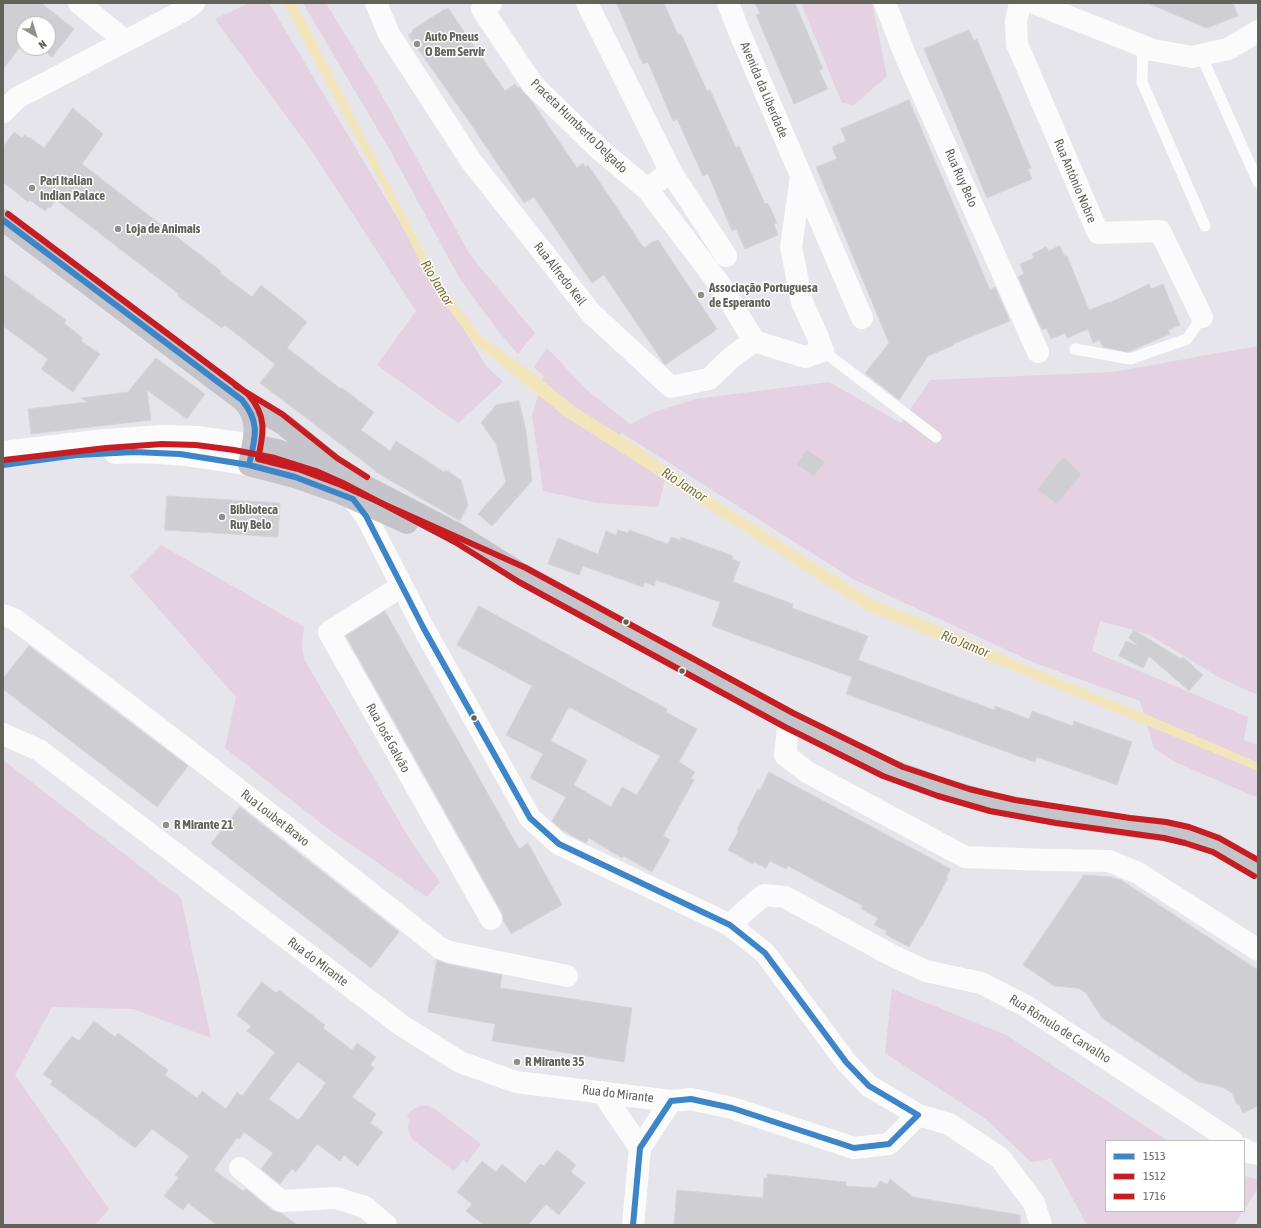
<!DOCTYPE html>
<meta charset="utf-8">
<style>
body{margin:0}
#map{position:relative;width:1261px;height:1228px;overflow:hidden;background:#e6e5eb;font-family:"Asap Condensed",sans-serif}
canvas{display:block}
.frame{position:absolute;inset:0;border:4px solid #63625b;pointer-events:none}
.legend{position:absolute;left:1105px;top:1140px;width:140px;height:72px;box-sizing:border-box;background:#fff;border:1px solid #c1c0bd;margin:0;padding:5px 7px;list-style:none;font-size:12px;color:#63625b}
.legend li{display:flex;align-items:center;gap:8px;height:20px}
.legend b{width:20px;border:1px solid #c1c0bd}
.north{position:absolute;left:16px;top:16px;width:40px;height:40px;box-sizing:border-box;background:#fff;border:1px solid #c1c0bd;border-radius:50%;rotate:142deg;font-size:11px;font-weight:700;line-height:16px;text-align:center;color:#63625b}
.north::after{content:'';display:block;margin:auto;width:14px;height:18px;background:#91908d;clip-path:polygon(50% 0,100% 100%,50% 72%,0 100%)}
</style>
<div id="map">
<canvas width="1261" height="1228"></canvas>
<div class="frame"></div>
<ul class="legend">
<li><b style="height:5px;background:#3d85c6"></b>1513</li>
<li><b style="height:5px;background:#c61d23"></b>1512</li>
<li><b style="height:5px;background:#c61d23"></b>1716</li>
</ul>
<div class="north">N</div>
</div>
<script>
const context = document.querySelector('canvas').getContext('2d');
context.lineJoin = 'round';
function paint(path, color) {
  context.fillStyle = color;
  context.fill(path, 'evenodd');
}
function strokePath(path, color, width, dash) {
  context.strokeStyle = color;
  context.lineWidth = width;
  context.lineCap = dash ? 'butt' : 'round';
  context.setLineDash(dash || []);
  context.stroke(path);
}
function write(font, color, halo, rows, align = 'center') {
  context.font = font + ' "Asap Condensed",sans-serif';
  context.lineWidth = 3;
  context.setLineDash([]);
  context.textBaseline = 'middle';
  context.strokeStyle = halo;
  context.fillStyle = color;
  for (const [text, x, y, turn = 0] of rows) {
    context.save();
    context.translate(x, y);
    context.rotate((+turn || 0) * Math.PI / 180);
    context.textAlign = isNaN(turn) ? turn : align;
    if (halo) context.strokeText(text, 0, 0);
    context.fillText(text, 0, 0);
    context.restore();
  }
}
paint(new Path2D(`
 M249,3H269L486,366L503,382L458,423L377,365L416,311L311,150L215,19Z
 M303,3H326L380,92L470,255L535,333L518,354L499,332L460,279L391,152Z
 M801,3H872L887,76L854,105L842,103Z
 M1258,346V695L1220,678L1148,634L1100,621L1092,651L1248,717L1244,740L1258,745V798L1173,761L1154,748L1140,701L1035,663L853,579L622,433L618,436L668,470L658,507L597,503L543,491L532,415L544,376L534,367L547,348L587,390L630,424L652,413L695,399L829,382L901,423L930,380L1113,372Z
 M161,545L304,627L302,646L304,659L412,843L440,882L427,897L327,828L225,748L236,697L130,576Z
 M3,760L181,898L211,1038L133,1009L52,1007L15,1075L109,1209L95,1225H3Z
 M892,989L1006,1035L1168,1141H1106V1211H1243L1234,1225H1087L1051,1159L1031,1162L987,1120L885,1053Z
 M421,1106H428L435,1109L481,1144L467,1163L463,1160L454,1171L412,1139L408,1128L409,1118L407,1117C410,1110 415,1108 421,1106Z
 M1244,1176L1258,1179V1188L1244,1210Z`), '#e4d1e1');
paint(new Path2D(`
 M283,3H296L440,283L481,336L536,375L574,406L640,448L698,489L867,596L886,605L954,632L1031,667L1150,716L1252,760L1258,763V771L866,610L563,415L474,343L434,289L383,188Z`), '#f3e5bb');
const building = new Path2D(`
 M3,3H41L74,29L52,57L40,48H48V24H24V42L3,69Z
 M617,3H664L678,35L681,34L707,91L710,90L736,148L739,146L765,204L768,203L777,223L774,224L778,235L745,249L736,229L732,231L708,174L703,176L677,119L673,121L648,62L643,64Z
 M755,3H795L823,69L819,70L828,89L794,104L756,15L760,14Z
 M1148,3H1233L1238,16L1207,28Z
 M448,8L505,91L515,84L518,88L519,87L531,100L577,168L583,163L585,167L588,165L644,248L654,241L655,242L658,240L717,329L714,330L715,331L665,365L604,275L592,283L534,197L524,203L466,117L408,35L413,32L412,30L445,9L446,10Z
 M969,30L974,41L977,39L1014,127L1031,168L1028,169L1032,179L987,198L924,49Z
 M909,100L990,290L995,287L1010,321L953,344L954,345L928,356L899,400L865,373L889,343L816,167L837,159L832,147L846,141L841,129Z
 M73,108L103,134L82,164L221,271L220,273L252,297L261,285L307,322L287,348L341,389L342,388L374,412L361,430L390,451L396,441L444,472L446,470L461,480L468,505L460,521L376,472V471L260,383L275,364L225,325L222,328L197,310L178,296L179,294L56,200L50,208L48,207L45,211L30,200L28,202L3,182V147L14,132L22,138L25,135L28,138L29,137L44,148Z
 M1060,246L1065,257L1067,256L1089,310L1109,302V303L1149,284L1151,289L1163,284L1180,325L1168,330L1170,334L1128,352L1103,347L1099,340L1093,343L1088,329L1067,338L1065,333L1051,339L1046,328L1042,330L1018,277L1024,274L1020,264L1034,258L1032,254L1046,247L1048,251Z
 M3,274L66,320L64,323L83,338L81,341L100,354L73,392L41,369L48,359L3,326Z
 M156,358L205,394L187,419L147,390L151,420L31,434L28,409L87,402L81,398L128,392Z
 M519,401L526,431L532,481L492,526L478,514L506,482L496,444L481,423L496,405Z
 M807,450L825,462L814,476L797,464Z
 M1063,457L1081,474L1057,504L1038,490Z
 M167,496L280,503L278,537L165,530Z
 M618,530L628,533L629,530L668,544L671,537L680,540L681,537L733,556L732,559L740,562L733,582L793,604L792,608L868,636L858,660L994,710L995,706L1029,719L1032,711L1073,726L1074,721L1132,742L1117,785L1037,757L1035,762L846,694L852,677L712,626L720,602L656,580L654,586L645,582L643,587L583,566L579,575L548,564L558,538L598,554L606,531L616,535Z
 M479,606L667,709L666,712L697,729L679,762L695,772L691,778L694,780L663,836L670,840L652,872L624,856L622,858L589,838L586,843L578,839L561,829L552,821L566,797L530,778L543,754L506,735L532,686L457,645ZM569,707L660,756L637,795L622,787L611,807L574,785L587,760L551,741Z
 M385,611L519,849L528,843L562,905L511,934L503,920L502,913L346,636Z
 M1134,630L1181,659L1183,657L1203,675L1189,691L1149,656L1143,668L1119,656L1126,641L1138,646L1129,638Z
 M29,646L188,766L157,807L3,689V679Z
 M769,772L951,869L946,877L948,878L922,926H921L909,947L885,934L887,931L874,925L878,918L861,909L863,906L788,866L786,869L770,861L766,868L754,862L753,864L728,850L739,830L737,829L758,789L760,790Z
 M240,807L399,932L371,968L211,844Z
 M1084,875L1110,877L1121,880L1258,970V1106L1243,1113L1239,1104L1237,1105L1232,1093L1222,1087L1198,1082L1102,1018L1086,993L1078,988L1054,986L1023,965Z
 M437,960L447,964L502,975L500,988L632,1008L624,1062L492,1041L495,1024L428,1012Z
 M262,982L276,993L279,990L325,1025L323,1028L352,1050L357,1043L376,1057L370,1065L374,1068L352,1097L376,1114L370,1123L383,1132L358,1166L344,1155L340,1161L317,1144L296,1172L292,1169L280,1184L261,1169L273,1153L244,1132L239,1139L237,1138L214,1170L243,1191L246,1189L273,1211L281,1213L297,1225H217L188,1203L183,1210L164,1196L179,1177L175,1175L189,1156L152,1129L135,1148L50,1084L53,1081L43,1074L72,1036L79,1041L94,1021L115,1037L118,1033L168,1070L165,1075L197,1098L202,1091L226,1109L237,1092L242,1096L275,1052L247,1031L251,1026L237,1015ZM298,1062L326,1083L302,1116L298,1120L269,1099Z
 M557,1150L576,1165L571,1172L585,1183L559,1215L546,1204L528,1225H484L466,1211L472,1204L457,1192L482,1161L496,1172L502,1164L525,1183L540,1164L544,1166Z
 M768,1174L846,1182V1186L876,1188L880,1181L887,1184L890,1179L913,1197L1020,1215V1225H674L677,1190L763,1198L764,1178H767Z`);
paint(building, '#cfced2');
strokePath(building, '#d5d4da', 1);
strokePath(new Path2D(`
 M1143,46L1142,82L1205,226
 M1201,55L1258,182
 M1075,349L1130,359L1187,339L1202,317
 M823,351L936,437`), '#fbfbfc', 11);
strokePath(new Path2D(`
 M79,3L125,41
 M376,3L389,34L471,161L591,313L671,387L709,379L732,357L754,341
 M491,3L482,9L533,85L599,149L647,189L721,286L754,341
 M587,3L671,172L647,189
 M728,3L738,29L862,318
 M885,3L905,55L1038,352
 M1020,3L1016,21L1017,44L1098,233L1160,231L1202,317
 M1034,3L1153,50L1192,57L1228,49L1258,31
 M671,172L726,256
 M754,341L805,357L823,351L817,335L802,302L791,247L801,177
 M353,499L366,516L424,629L530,818L559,844L730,925L765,953L846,1062L869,1086L918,1115L949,1124L1000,1158L1034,1203L1041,1225
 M402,586L329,632L491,919
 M3,615L14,619C158,725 299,836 440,948L450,952L567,976
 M789,720L785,755L807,772L965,857L1049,860L1109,861L1138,873L1258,950
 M3,734L39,750L401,1025L460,1062L516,1082L671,1101L691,1099L732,1108L854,1148L889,1144L918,1115
 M730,925L746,910L764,895L785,897L893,956L926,971L981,983L1026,1006L1232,1141
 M602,1092L640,1148
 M1244,1149L1248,1152L1258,1154
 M240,1168L281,1201L336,1198L365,1207L386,1225
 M633,1225L640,1148L671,1101`), '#fbfbfc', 22);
strokePath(new Path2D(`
 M3,112L17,98L183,11L194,3
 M3,452L105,440L162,436L197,437L253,445
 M115,453C160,450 205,457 249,465`), '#fbfbfc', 22);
strokePath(new Path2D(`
 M3,220L242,400L283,424L330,462
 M243,401C262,421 253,441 249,465L295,477L338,492L407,523
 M253,445L277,450L319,464L346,476L459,535L523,575L648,643L789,720L886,768L941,788L991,803L1057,815L1129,826L1165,830L1187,835L1216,845L1258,869`), '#c6c4cb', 22);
strokePath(new Path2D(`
 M3,220L242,400C261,423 255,438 249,465
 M3,465L77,455L134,452L180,454L249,465L295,477L353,499L366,516L424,629L530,818L559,844L730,925L765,953L846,1062L869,1086L918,1115
 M671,1101L691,1099L732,1108L854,1148L889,1144L918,1115
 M633,1225L640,1148L671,1101`), '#3d85c6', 6);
strokePath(new Path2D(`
 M4,460L106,448L162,444L196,445L234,450L275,458L316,471L343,483L455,542L519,582L785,727L883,776L938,796L990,811L1056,823L1164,838L1185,843L1213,852L1254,876`), '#c61d23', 6);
strokePath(new Path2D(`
 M8,214L248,394C267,416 264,432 258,459L298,469L341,485L526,568L793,713L903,767L969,789L1015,800L1130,818L1166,822L1189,827L1219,838L1258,860
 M236,386L282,414L337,458L367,477`), '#c61d23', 6);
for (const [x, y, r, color] of [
 [417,44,4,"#91908d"],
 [32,188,4,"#91908d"],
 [118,229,4,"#91908d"],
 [701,295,4,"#91908d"],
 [222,517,4,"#91908d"],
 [626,622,3.5,"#63625b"],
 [682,671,3.5,"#63625b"],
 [474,718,3.5,"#63625b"],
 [166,825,4,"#91908d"],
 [517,1062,4,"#91908d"]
]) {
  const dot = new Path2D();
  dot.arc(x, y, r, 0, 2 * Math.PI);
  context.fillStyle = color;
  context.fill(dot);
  strokePath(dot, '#fff', 1.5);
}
write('bold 13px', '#63625b', '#fff', [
 ["Auto Pneus",425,37],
 ["O Bem Servir",425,52],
 ["Pari Italian",40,181],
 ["Indian Palace",40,196],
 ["Loja de Animais",126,229],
 ["Associação Portuguesa",709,288],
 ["de Esperanto",709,303],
 ["Biblioteca",230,510],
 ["Ruy Belo",230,525],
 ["R Mirante 21",174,825],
 ["R Mirante 35",525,1062]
], 'left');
write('13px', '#63625b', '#fff', [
 ["Avenida da Liberdade",764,90,67],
 ["Praceta Humberto Delgado",579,126,44],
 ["Rua Ruy Belo",961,178,66],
 ["Rua António Nobre",1075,181,67],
 ["Rua Alfredo Keil",560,274,52],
 ["Rua José Galvão",388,738,61],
 ["Rua Loubet Bravo",275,818,38],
 ["Rua do Mirante",318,962,37],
 ["Rua Rómulo de Carvalho",1060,1029,32],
 ["Rua do Mirante",618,1094,7]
]);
write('italic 14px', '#807337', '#fff', [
 ["Rio Jamor",437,283,59],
 ["Rio Jamor",684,485,33],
 ["Rio Jamor",965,644,22]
]);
</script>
